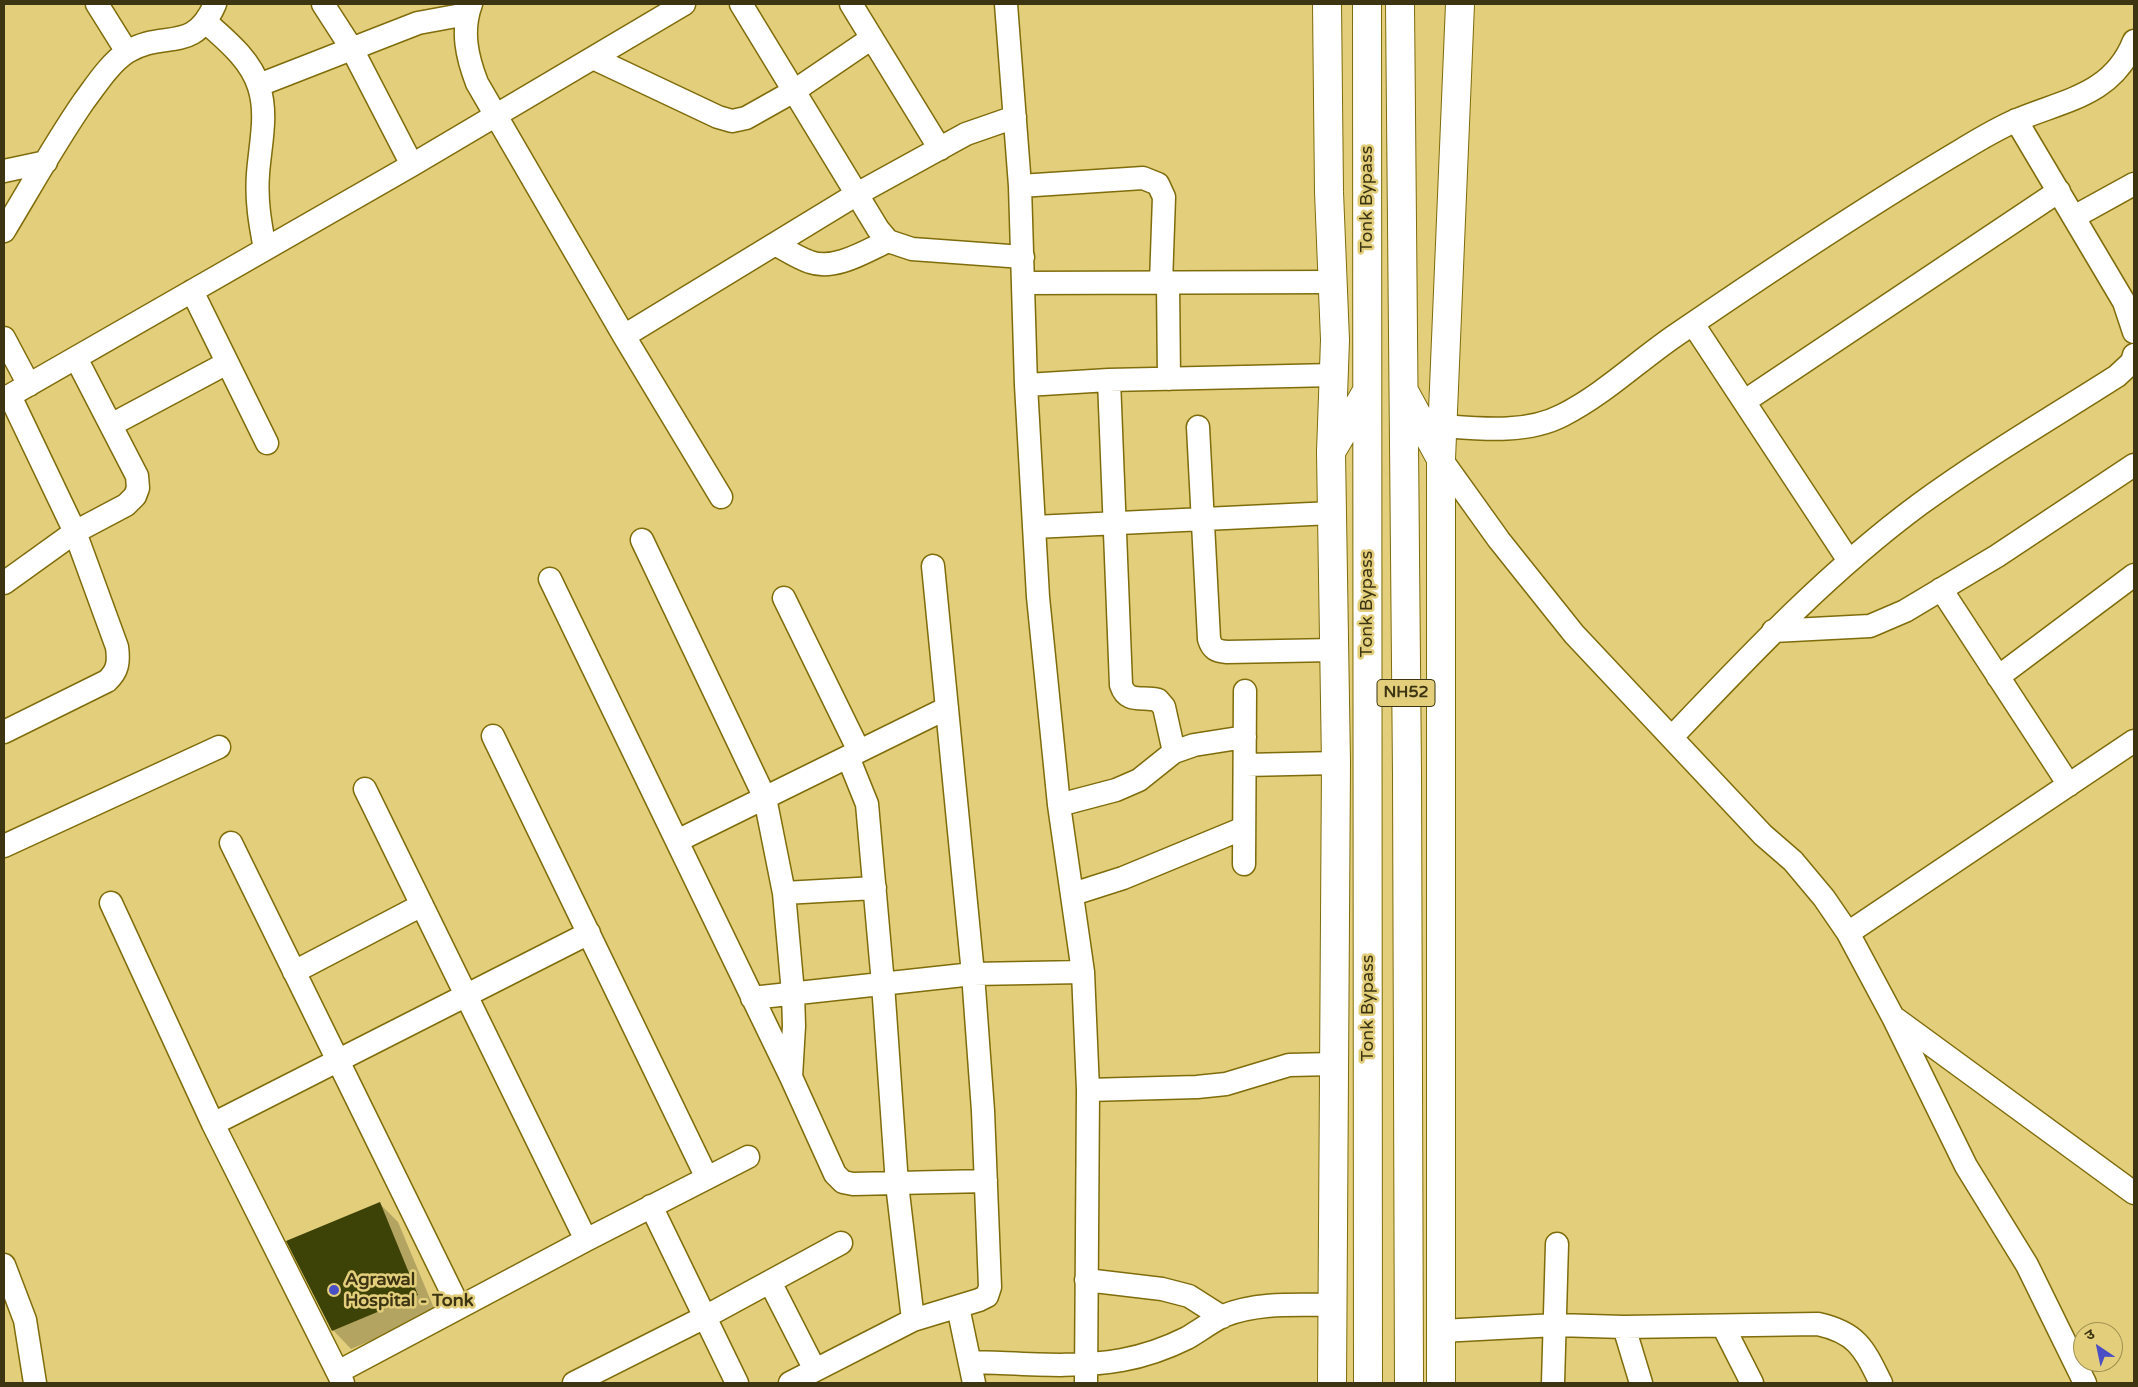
<!DOCTYPE html>
<meta charset="utf-8">
<style>
body{margin:0}
#map{position:relative;width:2138px;height:1387px;overflow:hidden;background:#e2ce7b;font-family:"Varela Round","Noto Sans Devanagari",sans-serif}
canvas{display:block}
.frame{position:absolute;inset:0;border:5px solid #3d3512;pointer-events:none}
.north{position:absolute;left:2073px;top:1322px;width:50px;height:50px;box-sizing:border-box;background:#e2ce7b;border:1px solid #a09151;border-radius:50%;rotate:326deg;font-size:14px;font-weight:700;line-height:20px;text-align:center;color:#3d3512}
.north::after{content:'';display:block;margin:auto;width:18px;height:22px;background:#4b4fc5;clip-path:polygon(50% 0,100% 100%,50% 72%,0 100%)}
</style>
<div id="map">
<canvas width="2138" height="1387"></canvas>
<div class="frame"></div>
<div class="north">उ</div>
</div>
<script>
const ctx = document.querySelector('canvas').getContext('2d');
ctx.lineJoin = 'round';
function fillPath(path, color) {
  ctx.fillStyle = color;
  ctx.fill(path, 'evenodd');
}
function strokePath(path, color, width, dash) {
  ctx.strokeStyle = color;
  ctx.lineWidth = width;
  ctx.lineCap = dash ? 'butt' : 'round';
  ctx.setLineDash(dash || []);
  ctx.stroke(path);
}
function drawText(font, color, halo, rows, align = 'center') {
  ctx.font = font + ' "Varela Round",sans-serif';
  ctx.lineWidth = 5;
  ctx.setLineDash([]);
  ctx.textBaseline = 'middle';
  ctx.strokeStyle = halo;
  ctx.fillStyle = color;
  for (const [text, x, y, turn = 0] of rows) {
    ctx.save();
    ctx.translate(x, y);
    ctx.rotate((+turn || 0) * Math.PI / 180);
    ctx.textAlign = isNaN(turn) ? turn : align;
    if (halo) ctx.strokeText(text, 0, 0);
    ctx.fillText(text, 0, 0);
    ctx.restore();
  }
}
fillPath(new Path2D(`
 M379,1203L398,1222L436,1313L351,1349L333,1330Z`), '#0003');
fillPath(new Path2D(`
 M380,1202L418,1295L332,1331L286,1241Z`), '#3d4306');
const minor = new Path2D(`
 M97,4L127,52
 M323,4L352,49L412,165
 M471,4C461,31 467,57 477,83L624,336L721,497
 M741,4L878,229L888,241L912,249L1023,257
 M851,4L940,149
 M1006,4L1020,186L1026,385L1038,597L1059,805L1083,972L1088,1090L1086,1383
 M207,23C226,40 251,60 259,87C268,115 260,145 258,174C256,200 260,223 265,249
 M593,58L718,117L732,121L746,118L794,91L872,38
 M259,85L418,23L467,14
 M2016,120L2124,302L2134,332
 M4,171L46,162
 M1020,186L1143,178L1158,184L1164,197L1161,283
 M2074,217L2134,184
 M4,231C30,188 55,143 84,101C96,85 110,63 127,52C164,29 193,55 215,4
 M775,244C786,250 798,258 810,262C835,271 866,251 888,241
 M1023,283L1332,282
 M1168,283L1169,379
 M192,291L267,443
 M1693,324L1849,561
 M624,336L857,194L966,134L1015,117
 M4,338L29,385
 M1109,380L1121,685C1127,704 1142,696 1158,700L1164,707L1174,752
 M1026,385L1109,380L1334,375
 M4,399L412,165L684,4
 M1745,401L2059,191
 M111,425L227,363
 M1442,426C1481,429 1527,434 1563,415C1606,393 1640,359 1679,333C1771,270 1864,208 1960,151C1978,140 1998,128 2017,120C2064,100 2113,95 2134,41
 M1198,427L1209,639C1212,649 1216,651 1227,652L1334,650
 M1441,459L1499,540L1574,634L1763,835L1793,861L1824,898L1848,933L1893,1017L1966,1166L2027,1265L2085,1383
 M1034,527L1332,513
 M642,540L765,798L784,893L793,993L794,1026L791,1077
 M550,579L791,1077L835,1174L843,1182L853,1184L986,1181
 M4,583L75,532L126,505L135,496L138,488L137,476L76,358
 M1941,589L2069,785
 M784,598L859,751
 M1773,631L1870,626L1905,611L1997,556L2134,465
 M1998,677L2134,575
 M4,732L107,681C118,671 119,662 117,647L75,532L10,396
 M493,736L707,1178
 M1672,737C1750,655 1828,572 1920,504C1983,458 2051,418 2117,376L2132,362L2134,355
 M848,757L867,804L883,984L897,1184L913,1320
 M1245,765L1336,763
 M365,789L586,1240
 M1059,805L1116,790L1139,780L1174,752L1194,745L1245,737
 M677,841L947,708
 M231,843L459,1307
 M4,846L219,747
 M1244,864L1245,691
 M784,893L875,888
 M1073,894L1123,878L1244,828
 M111,903L213,1124L343,1383
 M1848,933L2134,741
 M294,972L422,905
 M752,998L973,974L1083,972
 M1896,1019L2134,1193
 M1088,1090L1197,1087L1226,1084L1289,1065L1334,1064
 M213,1124L589,933
 M651,1206L737,1383
 M4,1265L25,1320L35,1383
 M1086,1280L1162,1289L1189,1296L1222,1317
 M770,1282L815,1370
 M958,1307L974,1383
 M1723,1326L1752,1383
 M1624,1327L1641,1383
 M1441,1331L1556,1325L1624,1327L1818,1324C1858,1333 1864,1349 1881,1383
 M970,1362C1019,1363 1073,1369 1122,1360C1144,1356 1167,1348 1187,1338C1199,1331 1211,1322 1223,1316C1258,1302 1296,1305 1333,1305
 M338,1372L586,1240L748,1157
 M574,1383L705,1317L841,1243
 M790,1383L913,1320L979,1300L987,1296L990,1287L983,1111L973,974L933,566
 M1553,1383L1557,1244`);
const tertiary = new Path2D(`
 M1327,4L1329,192L1335,340L1331,452L1336,763L1332,1383
 M1441,1383V459L1460,4`);
const trunk = new Path2D(`
 M1367,4L1368,1383
 M1400,4L1407,773L1409,1383
 M1405,393L1441,459
 M1331,452L1367,391`);
strokePath(minor, '#7f6c0b', 25);
strokePath(tertiary, '#7f6c0b', 30);
strokePath(trunk, '#7f6c0b', 30);
strokePath(minor, '#fff', 22);
strokePath(tertiary, '#fff', 28);
strokePath(trunk, '#fff', 28);
for (const [x, y, r, color] of [
 [334,1290,6,"#4b4fc5"]
]) {
  const dot = new Path2D();
  dot.arc(x, y, r, 0, 2 * Math.PI);
  ctx.fillStyle = color;
  ctx.fill(dot);
  strokePath(dot, '#e2ce7b', 2);
}
for (const [x, y, w] of [
 [1406,693,58]
]) {
  const box = new Path2D();
  box.roundRect(x - w / 2, y - 13.5, w, 27, 4);
  ctx.fillStyle = '#e2ce7b';
  ctx.fill(box);
  strokePath(box, '#3d3512', 1);
}
drawText('bold 16px', '#3d3512', null, [
 ["NH52",1406,693]
]);
drawText('18px', '#3d3512', '#e2ce7b', [
 ["Tonk Bypass",1367,199,-90],
 ["Tonk Bypass",1367,604,-90],
 ["Tonk Bypass",1368,1008,-90]
]);
drawText('bold 18px', '#3d3512', '#e2ce7b', [
 ["Agrawal",345,1280],
 ["Hospital - Tonk",345,1301]
], 'left');
</script>
